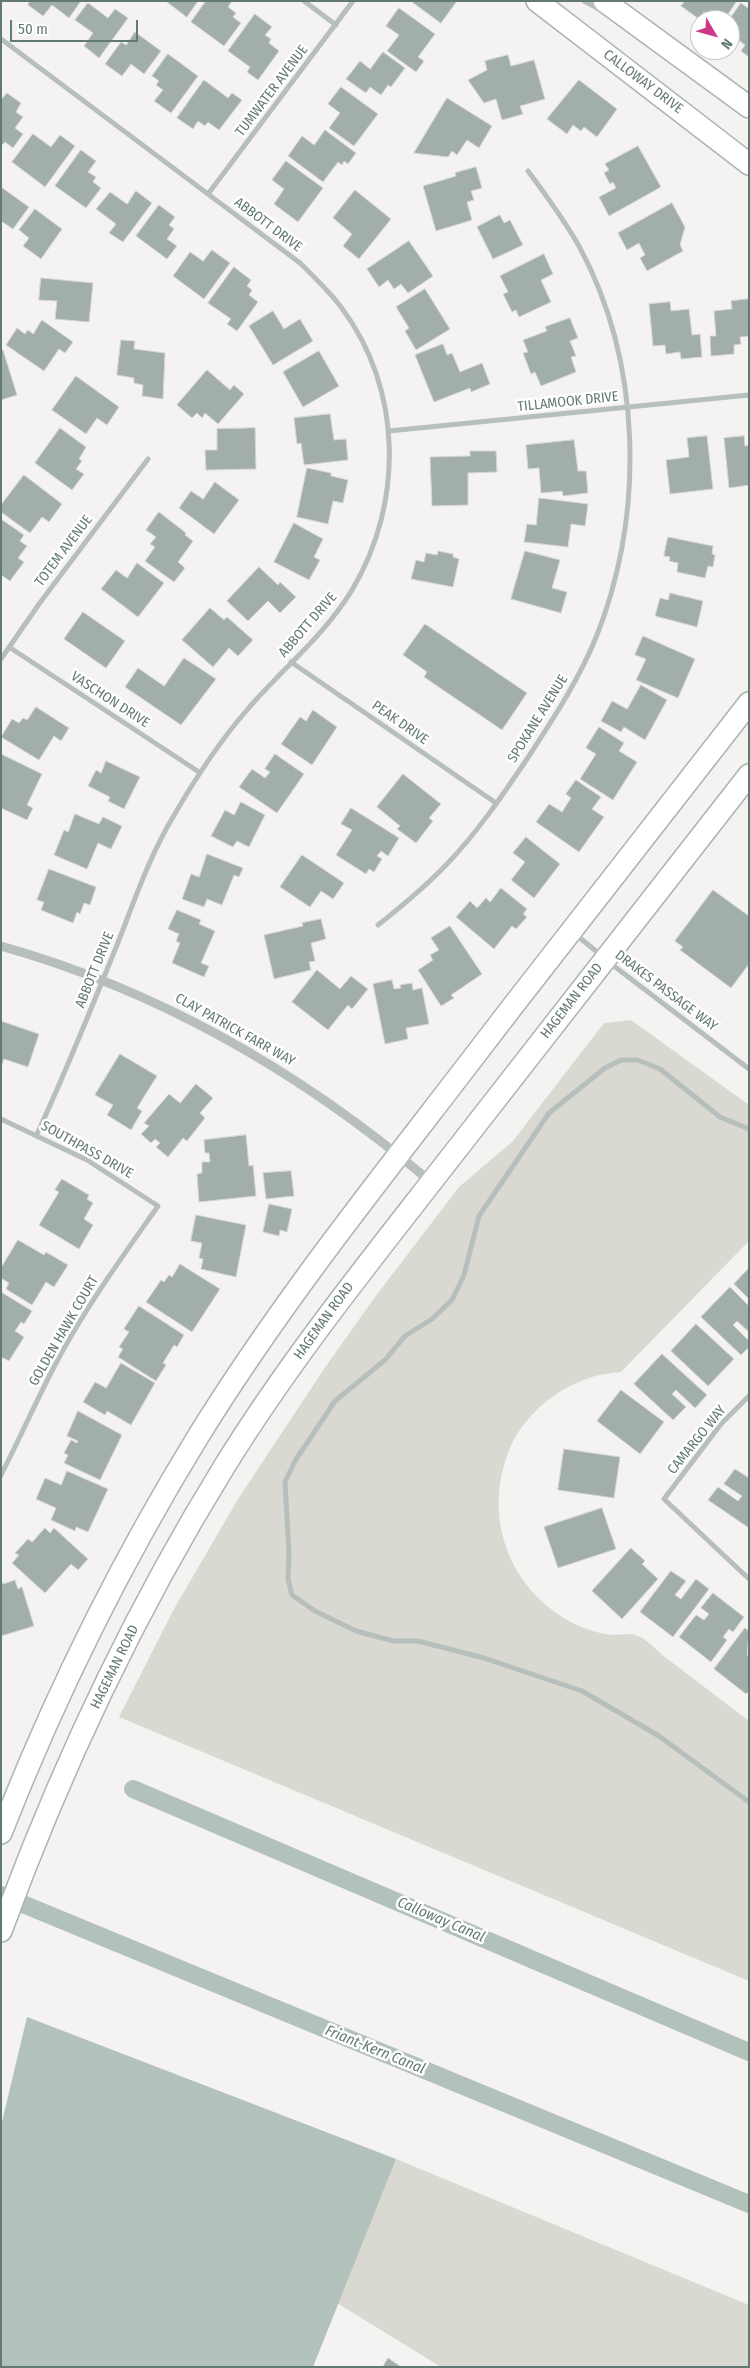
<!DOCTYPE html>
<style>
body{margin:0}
#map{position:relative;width:750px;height:2368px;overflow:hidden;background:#f5f2f2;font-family:"Fira Sans Condensed",sans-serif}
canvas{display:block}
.frame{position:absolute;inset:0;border:2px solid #637a72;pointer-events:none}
.north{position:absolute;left:690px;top:10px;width:50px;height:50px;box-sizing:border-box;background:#fff;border:1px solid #c1cac7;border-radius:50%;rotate:127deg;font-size:14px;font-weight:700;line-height:20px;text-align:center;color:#637a72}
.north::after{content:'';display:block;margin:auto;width:18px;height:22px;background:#ce3889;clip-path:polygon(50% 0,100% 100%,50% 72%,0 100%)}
.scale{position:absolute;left:10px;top:20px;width:128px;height:22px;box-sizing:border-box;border:2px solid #637a72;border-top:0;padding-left:6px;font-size:15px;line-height:18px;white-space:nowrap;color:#637a72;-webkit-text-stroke:4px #fff;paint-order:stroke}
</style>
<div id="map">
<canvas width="750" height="2368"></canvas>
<div class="frame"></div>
<div class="north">N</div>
<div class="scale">50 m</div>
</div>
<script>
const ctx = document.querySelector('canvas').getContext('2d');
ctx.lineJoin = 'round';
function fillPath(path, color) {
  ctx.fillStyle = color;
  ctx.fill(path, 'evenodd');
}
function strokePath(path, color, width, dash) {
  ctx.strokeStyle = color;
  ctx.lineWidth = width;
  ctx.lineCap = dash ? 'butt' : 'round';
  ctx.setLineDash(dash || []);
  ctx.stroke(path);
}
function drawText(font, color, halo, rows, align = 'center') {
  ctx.font = font + ' "Fira Sans Condensed",sans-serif';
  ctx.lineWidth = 5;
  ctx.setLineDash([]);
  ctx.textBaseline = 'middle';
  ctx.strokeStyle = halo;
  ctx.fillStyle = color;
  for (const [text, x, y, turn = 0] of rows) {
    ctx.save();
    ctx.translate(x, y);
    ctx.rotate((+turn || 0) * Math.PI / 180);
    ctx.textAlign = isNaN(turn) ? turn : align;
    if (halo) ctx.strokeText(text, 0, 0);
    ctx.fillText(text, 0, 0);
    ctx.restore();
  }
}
fillPath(new Path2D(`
 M631,1020L749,1105V1241L621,1372C612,1373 601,1374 592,1377C556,1388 521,1417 508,1453C482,1522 512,1595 579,1626C588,1630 602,1634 612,1635C620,1635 631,1633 638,1636C647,1639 657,1651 665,1657C693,1678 721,1700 749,1721V1981L119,1717L174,1609L238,1499L326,1366L375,1297L459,1187L513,1141L604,1023Z
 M396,2159L749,2305V2367H441L337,2303Z`), '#d9d8d1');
fillPath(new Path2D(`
 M27,2017L396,2159L313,2367H1V2126Z`), '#b2c2ba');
strokePath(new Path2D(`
 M133,1789L749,2052
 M1,1895L749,2204`), '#b2c2ba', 18);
const building = new Path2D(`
 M30,1H81L69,18L52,5L43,16L28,5Z
 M166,1H198L187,17Z
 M206,1H232L228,7L236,13L233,17L241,23L224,46L191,22Z
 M411,1H457L441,23Z
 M685,1H737L724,20H707L710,17L704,12L699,19L681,6Z
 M88,3L108,18L115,9L128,18L99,58L84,46L93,33L75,20Z
 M741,3L749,9V57L741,51L745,45L732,35L730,38L729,20Z
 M399,8L435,34L418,57L424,61L416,72L387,51L399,35L386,26Z
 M255,14L272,27L265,35L271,39L269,43L279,51L258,80L247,72L250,67L228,51Z
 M135,32L161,51L144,74L131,64L122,76L105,64L121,42L126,45Z
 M383,52L405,68L391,87L388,85L381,95L370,87L366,93L346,79L360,61L370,69Z
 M168,54L198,76L171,113L154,101L163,90L156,85L159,81L152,76Z
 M508,55L511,66L534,60L545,99L520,106L523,114L502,120L496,99L484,103L468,80L487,70L485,61Z
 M204,80L228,98L232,93L242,100L219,130L208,122L205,126L198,121L193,129L177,118Z
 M579,80L617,109L597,137L584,127L581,131L573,125L567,134L547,119Z
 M341,87L378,114L354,146L329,128L340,113L328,104Z
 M7,93L21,103L16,112L23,117L15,128L23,134L13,148L5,142L1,146V100Z
 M447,98L492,126L479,148L467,140L457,155L452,151L448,157L414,153Z
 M325,130L356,153L348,164L344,161L342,165L338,162L323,182L288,156L302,136L314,145Z
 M33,134L51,147L60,135L75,146L45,187L12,162Z
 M638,146L661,187L609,216L599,197L616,188L613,182L610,184L604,173L609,170L605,164Z
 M81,150L96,161L88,172L96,177L93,182L101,188L86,208L55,186Z
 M286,161L323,188L298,222L274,204L284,189L272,180Z
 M476,167L482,188L471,191L474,200L467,202L472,220L436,231L423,186L456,176L455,173Z
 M1,187L29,207L13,229L1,221Z
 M355,190L391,219L359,259L343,246L352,234L333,218Z
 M136,191L152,203L123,242L109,233L116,224L96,209L110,192L127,204Z
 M672,203L685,227L680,245L683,251L647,271L640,258L645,255L639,243L627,250L618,233Z
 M159,205L175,217L169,225L174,229L167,239L177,246L167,259L136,236Z
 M35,209L62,229L41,259L23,246L29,238L19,230Z
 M500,215L504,223L510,220L523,245L493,259L477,227Z
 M409,241L433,276L408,293L401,284L394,289L388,280L379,287L367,269Z
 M212,250L230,263L204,299L173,276L190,252L203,261Z
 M544,254L553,274L541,280L551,302L519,317L516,310L512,312L503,294L508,292L500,276Z
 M234,267L251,280L247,286L252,290L249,295L258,302L237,331L227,324L231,319L208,303Z
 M41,278L93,283L89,322L55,319L57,301L39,300Z
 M425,289L450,329L416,350L405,331L409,328L396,307Z
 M749,299V336L740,337L741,344L734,345V354L711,356L710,336H716L714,311L732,309L731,301Z
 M670,302L671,311L689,309L692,335L700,334L702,357L681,359L680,352L666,354L665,345L653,346L649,304Z
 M273,311L284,329L300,319L313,341L273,365L249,326Z
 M570,318L578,338L570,341L576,356L571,357L576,372L541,386L535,372L531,374L523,353L528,352L523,340L547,331L545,327Z
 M42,320L73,342L65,353L59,349L44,371L6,345L17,328L25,334L28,330L33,334Z
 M121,340L135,341L134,349L165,353L163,399L142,396L143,385L134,383V378L117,375Z
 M443,344L447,355L452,353L460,372L482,363L490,384L471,392L470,388L434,402L415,355Z
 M3,350L17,395L1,400V351Z
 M319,351L339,386L303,407L283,372Z
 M207,370L230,390L234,385L244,394L218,424L205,413L202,418L197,413L192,418L177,405Z
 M76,376L119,407L107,425L97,418L86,434L52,410Z
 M330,414L334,440L346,439L348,460L304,465L301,443L297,444L294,418Z
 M60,428L86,447L79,459L82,461L76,469L84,474L72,490L35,463Z
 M255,428L256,469L206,470L205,450H217V429Z
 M707,436L713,489L670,494L666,460L689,457L687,438Z
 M744,436L745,446L749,445V485L729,488L724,438Z
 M574,440L578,471H586L588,493L563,496L562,491L541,493L539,468L528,469L526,445Z
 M470,451H496L497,472L468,473V505L432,506L430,457L470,456Z
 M307,468L331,473V476L348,480L343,503L333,501L328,524L297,517Z
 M24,475L62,504L49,522L42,517L30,533L1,512V505Z
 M215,482L239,500L214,534L179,508L191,491L203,499Z
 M539,498L588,504L585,526L571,524L568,547L524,542L527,524L536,525Z
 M159,512L186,533L185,535L193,541L178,562L185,568L174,582L145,561L155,547L150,544L156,537L146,530Z
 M1,519L24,535L20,541L27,546L18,558L24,562L10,581L1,575Z
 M294,523L323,539L314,557L320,560L309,580L274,562Z
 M668,537L713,546L712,554L715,555L713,567L708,566L705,578L677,572L678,563L669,561L670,557L664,556Z
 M438,551L453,554V557L459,559L453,587L411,579L416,560L424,562L426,553L437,555Z
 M525,551L560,560L552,588L567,592L561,613L511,599Z
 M137,563L164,583L138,617L101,589L116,570L127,578Z
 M259,567L278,585L280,582L296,597L280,613L268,601L248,621L227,601Z
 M670,593L703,601L697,627L655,616L660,598L668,600Z
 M210,608L224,620L227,617L253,640L238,656L229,648L213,667L182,640Z
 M83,612L125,641L106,668L64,639Z
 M425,624L527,693L502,730L424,677L427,672L403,655Z
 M643,636L695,659L678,698L636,680L646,659L635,655Z
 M184,658L216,679L181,725L125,687L138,668L164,686Z
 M641,685L667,700L645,740L624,727L621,732L601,721L612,701L627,709Z
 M36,707L69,728L61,741L54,736L39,760L1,737L12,719L19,723L23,718L27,720Z
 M313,710L337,727L312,765L281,744L300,717L306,721Z
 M599,727L624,743L619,751L637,762L613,800L580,779L596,754L586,748Z
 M1,754L42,774L27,805L33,808L27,820L1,808Z
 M275,754L304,774L277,813L239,787L252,769L265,778L270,772L265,769Z
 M106,761L140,777L124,809L108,801L110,797L88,786L96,770L101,773Z
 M403,774L441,804L429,818L433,821L416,843L397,829L400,826L377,807Z
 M576,780L601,797L592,809L604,817L579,852L536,822L549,804L562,812L571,798L566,794Z
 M241,802L265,815L249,847L237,841L233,847L211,836L225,810L234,815Z
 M351,808L399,838L388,856L381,851L377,856L382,859L374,872L369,869L366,874L336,855L352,830L341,824Z
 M75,814L99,824L103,817L122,826L111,849L98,843L87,869L54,855L64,830L68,832Z
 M526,837L560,864L534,898L511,880L525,862L513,853Z
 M207,854L243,868L239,877L234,875L222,905L207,899L204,907L182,899L191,874L199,877Z
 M302,855L344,883L333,899L321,891L310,907L280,887Z
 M49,869L96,887L90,905L84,903L80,914L77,912L73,923L41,910L44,902L37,900Z
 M501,888L527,909L523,914L527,917L516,929L512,926L494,949L456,917L470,901L477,908L486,898L490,902Z
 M713,890L749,916V964L731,988L680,950L683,947L675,941Z
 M177,910L201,920L199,924L215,931L201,963L209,966L204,977L172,963L180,943L176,941L179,934L168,929Z
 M321,919L326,939L311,943L315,961L309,962L311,970L274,979L264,935L303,926L302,923Z
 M450,926L482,974L451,995L454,998L441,1006L418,970L433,960L430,955L439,950L431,938Z
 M317,970L340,989L351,976L368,989L352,1009L348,1005L328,1030L292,1002Z
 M392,980L394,989L401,988L400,985L412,983L413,990L422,988L429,1024L406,1028L408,1039L385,1044L373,984Z
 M1,1021L39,1034L28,1067L4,1059L1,1068Z
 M120,1054L157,1076L137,1108L142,1111L131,1130L107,1115L113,1105L95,1095Z
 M196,1084L213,1098L200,1113L205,1118L187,1141L183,1138L168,1157L156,1147L160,1143L155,1139L151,1143L141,1134L149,1126L144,1123L169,1094L180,1103Z
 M246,1135L249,1166L253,1165L256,1196L199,1202L197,1174L202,1173V1162H210L209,1153H205L204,1140Z
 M291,1171L294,1196L266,1199L263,1173Z
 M62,1179L89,1195L87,1199L93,1203L84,1219L93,1225L79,1249L39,1225L59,1192L55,1190Z
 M269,1204L292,1209L287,1232L280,1230L279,1236L263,1232Z
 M196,1215L246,1225L236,1277L201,1269L203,1259L199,1258L202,1243L191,1241Z
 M18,1240L44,1255L46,1252L68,1265L54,1287L46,1282L32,1305L6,1289L9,1283L1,1278V1268Z
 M180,1264L220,1289L192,1332L146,1302L161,1280L164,1282L169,1275L172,1277Z
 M749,1268V1299L734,1284Z
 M730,1287L749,1306V1332L737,1321L733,1325L749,1341V1347L741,1355L701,1317Z
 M1,1292L32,1311L24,1324L21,1322L15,1331L24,1337L9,1361L1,1357Z
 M139,1306L184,1335L177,1347L174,1345L163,1363L166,1365L156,1381L118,1357L123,1349L119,1347L129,1332L124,1329Z
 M696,1324L734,1359L708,1386L671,1351Z
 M662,1354L707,1395L695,1408L676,1390L672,1394L686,1407L673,1420L634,1384Z
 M121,1363L155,1383L131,1425L107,1411L105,1415L83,1402L95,1382L106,1388Z
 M621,1390L664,1422L640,1454L597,1421Z
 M78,1411L122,1435L100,1480L64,1463L68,1455L64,1453L71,1440L77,1443L78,1441L67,1436Z
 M564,1449L620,1457L614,1498L558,1490Z
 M735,1469L749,1478V1528L708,1500L718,1487L738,1501L742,1496L724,1484Z
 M67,1471L108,1489L88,1532L76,1527L75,1531L51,1520L56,1508L36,1499L45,1478L61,1485Z
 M602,1508L616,1549L558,1568L544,1527Z
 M45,1528L50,1533L54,1528L88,1559L78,1570L71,1564L45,1593L12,1563L19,1555L15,1553L28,1539L32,1542Z
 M631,1548L645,1561L642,1564L658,1579L622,1619L592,1591Z
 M671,1571L686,1581L675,1595L681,1599L696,1579L709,1589L673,1637L640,1612Z
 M1,1580L3,1584L15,1580L18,1589L22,1587L34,1626L1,1636Z
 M713,1593L744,1617L733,1632L729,1629L723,1637L727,1640L711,1662L679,1637L696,1615L704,1620L709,1614L701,1608Z
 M745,1628L749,1631L747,1655L749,1656V1691L746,1694L714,1669Z
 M388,2358L400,2366V2367H383Z`);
fillPath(building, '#a2aea9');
strokePath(building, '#d6d5d4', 1);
const secondary = new Path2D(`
 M537,1L749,164
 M604,1L749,107
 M1,1833C55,1695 121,1562 199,1435C272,1317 358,1207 443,1097C544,965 646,834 749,703
 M1,1931C60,1770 134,1613 224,1467C292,1357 374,1256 454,1153C552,1027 651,901 749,775`);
strokePath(secondary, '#aab4b1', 24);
strokePath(new Path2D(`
 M304,1L336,25
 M584,1L601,10
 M1,39L300,263C314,277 329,291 341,307C403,389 404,503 352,590C325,635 281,670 247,710C218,743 195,779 173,817C149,857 134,902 117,945C91,1009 66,1072 37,1134
 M208,194L353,1
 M389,431L749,395
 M9,647L199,772
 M1,659L39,604L148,459
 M291,662L496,803
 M378,925C402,906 425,887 446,865C477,833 502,796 527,759C553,719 579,680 597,635C645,512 642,363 579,246C564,220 546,195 528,171
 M575,934L602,956
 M610,963L749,1069
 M1,1119L87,1160L158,1206C125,1253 90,1301 62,1352C40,1392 22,1434 1,1475
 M749,1129L720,1117L660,1069L638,1060H621L605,1068L549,1113L479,1216L464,1275L452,1300L432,1319L405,1336L385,1360L335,1401L295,1461L285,1482L289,1552L288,1579L292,1595L315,1611L356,1631L393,1641H418L484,1658L582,1691L659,1736L749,1802
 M749,1396L721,1424L664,1499L749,1579`), '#b7bfbc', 5);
strokePath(new Path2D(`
 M1,946C161,991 305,1075 431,1182`), '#b7bfbc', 9);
strokePath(secondary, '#fff', 21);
drawText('14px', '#637a72', '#fff', [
 ["CALLOWAY DRIVE",643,82,37],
 ["TUMWATER AVENUE",272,91,-53],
 ["ABBOTT DRIVE",268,225,37],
 ["TILLAMOOK DRIVE",568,402,-6],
 ["TOTEM AVENUE",64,551,-53],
 ["ABBOTT DRIVE",308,625,-49],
 ["VASCHON DRIVE",110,700,33],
 ["SPOKANE AVENUE",538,719,-58],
 ["PEAK DRIVE",400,723,35],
 ["ABBOTT DRIVE",95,970,-68],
 ["DRAKES PASSAGE WAY",666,991,37],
 ["HAGEMAN ROAD",572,1001,-52],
 ["CLAY PATRICK FARR WAY",235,1030,29],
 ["SOUTHPASS DRIVE",87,1150,29],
 ["HAGEMAN ROAD",324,1321,-54],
 ["GOLDEN HAWK COURT",64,1331,-60],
 ["CAMARGO WAY",697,1440,-51],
 ["HAGEMAN ROAD",115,1667,-64]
]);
drawText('italic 15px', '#637c6f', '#fff', [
 ["Calloway Canal",441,1920,23],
 ["Friant-Kern Canal",375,2050,22]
]);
</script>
